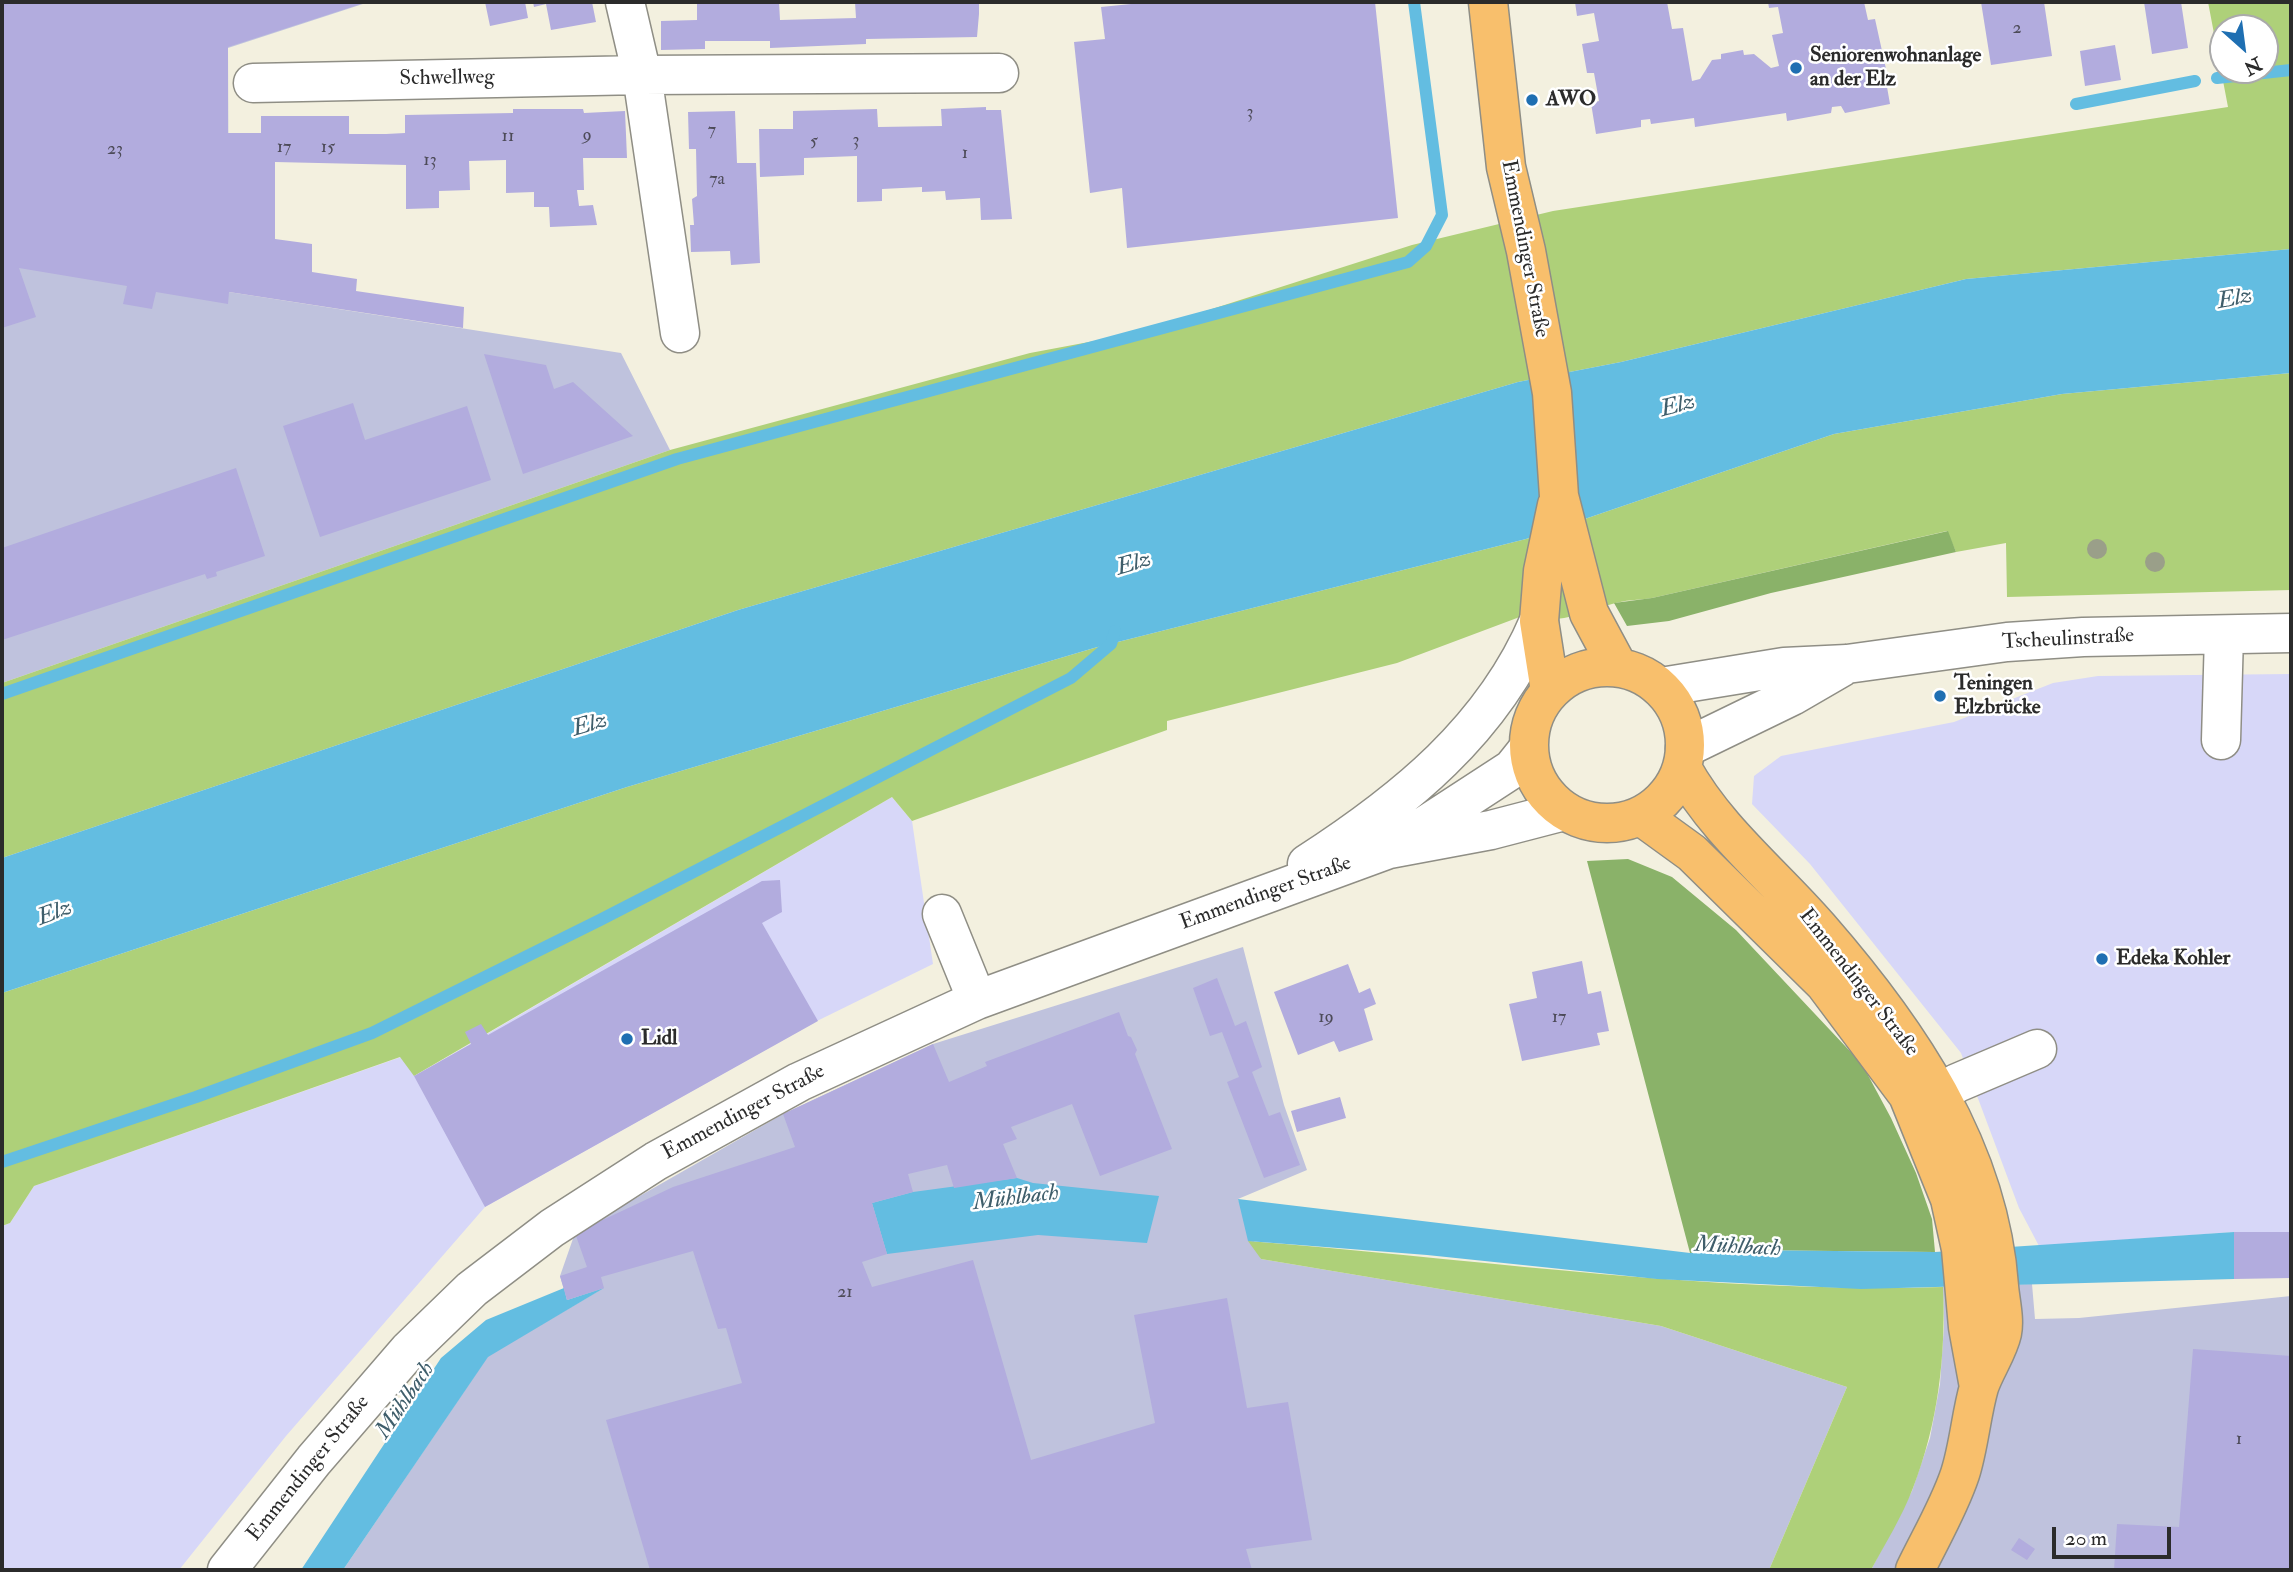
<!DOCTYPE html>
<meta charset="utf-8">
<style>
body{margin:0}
#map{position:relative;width:2293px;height:1572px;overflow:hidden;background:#f3f0df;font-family:"IM FELL Double Pica",serif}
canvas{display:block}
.frame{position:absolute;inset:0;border:4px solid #2b2b2b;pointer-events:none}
.north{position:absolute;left:2209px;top:14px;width:70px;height:70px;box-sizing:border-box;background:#fff;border:2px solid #aaa;border-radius:50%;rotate:152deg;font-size:19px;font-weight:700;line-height:28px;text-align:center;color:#2b2b2b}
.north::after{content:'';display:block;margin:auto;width:24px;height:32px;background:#1f6fb2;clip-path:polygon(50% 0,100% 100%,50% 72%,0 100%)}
.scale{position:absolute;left:2052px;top:1527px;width:119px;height:32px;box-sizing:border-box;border:4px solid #2b2b2b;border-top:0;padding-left:9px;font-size:21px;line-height:24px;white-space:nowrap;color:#2b2b2b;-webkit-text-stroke:5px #fff;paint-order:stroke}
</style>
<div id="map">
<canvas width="2293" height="1572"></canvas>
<div class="frame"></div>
<div class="north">N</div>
<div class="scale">20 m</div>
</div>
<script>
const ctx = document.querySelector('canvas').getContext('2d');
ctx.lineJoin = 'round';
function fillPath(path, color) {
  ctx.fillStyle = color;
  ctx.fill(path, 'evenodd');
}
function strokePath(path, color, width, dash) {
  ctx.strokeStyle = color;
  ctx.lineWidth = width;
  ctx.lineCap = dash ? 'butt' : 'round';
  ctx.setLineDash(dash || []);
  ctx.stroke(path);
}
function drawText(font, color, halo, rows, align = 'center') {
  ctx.font = font + ' "IM FELL Double Pica",serif';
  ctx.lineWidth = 5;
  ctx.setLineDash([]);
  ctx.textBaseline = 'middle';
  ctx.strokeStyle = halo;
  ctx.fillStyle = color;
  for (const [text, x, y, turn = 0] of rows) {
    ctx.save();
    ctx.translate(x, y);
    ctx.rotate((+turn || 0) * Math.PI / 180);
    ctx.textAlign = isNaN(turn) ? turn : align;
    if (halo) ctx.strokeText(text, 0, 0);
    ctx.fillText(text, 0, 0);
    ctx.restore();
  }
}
fillPath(new Path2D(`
 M2291,674V1232H2234L2039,1246L2019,1208L1961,1053L1810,864L1752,804L1754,776L1781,756L1954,722L2053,683L2098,676Z
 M892,797L912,821L933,964L817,1021L485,1207L286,1436L179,1570H2V1226L10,1223L34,1186L401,1057L415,1076Z`), '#d7d7f8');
fillPath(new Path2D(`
 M2,2H369L228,48L229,292L621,353L670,450L2,683Z
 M1243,947L1284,1105L1307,1170L1238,1199L1261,1259L1661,1326L1847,1387L1769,1570H343L488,1356L600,1290L567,1300L560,1276L575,1233L783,1114L933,1044Z
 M2032,1284L2035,1319L2079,1318L2291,1296V1570H1871L1912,1491L1930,1438L1940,1384L1944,1326L1943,1287Z`), '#bfc2dd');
fillPath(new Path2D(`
 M2208,2H2291V249L1966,279L1621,362L1518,382L738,610L2,858V683L670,450L1030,353L1137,333L1412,245L1553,211L2228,107ZM2223,28H2265V70H2223Z
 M2291,373V590L2007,597L2006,543L1956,552L1947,531L1652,598C1639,600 1624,600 1612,604C1584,612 1553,627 1525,615L1397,663L1167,721V730L912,821L892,797L414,1076L400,1057L34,1186L10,1223L2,1226V993L627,787L1094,648L1526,539L1834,434L2062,394Z
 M1248,1241C1479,1259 1711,1294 1943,1287C1946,1356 1938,1424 1913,1488C1902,1517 1885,1544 1871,1570H1769L1847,1387L1661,1326L1261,1259Z`), '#aed079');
fillPath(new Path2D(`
 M1948,531L1956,552L1771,593L1669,621L1627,626L1614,603L1652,598Z
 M1628,859L1672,877L1736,930L1862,1064L1891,1118L1916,1173L1932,1219L1935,1252L1734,1250L1690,1253L1587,861Z`), '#8ab269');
fillPath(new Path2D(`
 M2291,249V373L2062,394L1834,434L1526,539L1094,648L627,787L2,993V858L738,610L1518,382L1621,362L1966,279Z
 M1017,1178L1033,1183L1159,1196L1147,1243L1038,1235L887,1254L872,1203L913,1192Z
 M1238,1199L1690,1253L1734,1250L1935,1252L2234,1232V1279L1861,1289L1657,1279L1427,1255L1248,1241Z
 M564,1288L567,1300L604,1288L488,1357L343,1570H301L441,1358L486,1320Z`), '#63bde1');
strokePath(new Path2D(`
 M2217,78L2291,70
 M2076,104L2195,81
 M2,694L677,459L1408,262L1426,246L1442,215L1414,2
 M2,1162L196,1097L372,1033L600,920L1071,678L1111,644L1115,631`), '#63bde1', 12);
fillPath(new Path2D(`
 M2,2H367L228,47V133H261V116H349V134H386L405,133V115L513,113V109H583L584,113L625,111L627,158H583L584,190H577L579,206L593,205L597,225L550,227L549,207H534V192L506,193V160L469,161L470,190L439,191V208L406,209V165L275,162V239L312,244V272L357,279L356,291L464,307L463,328L229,292L228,304L156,292L152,309L123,304L127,286L19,268L36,317L2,328Z
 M485,2H525L528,18L490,26Z
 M533,2H592L596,22L551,30L546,4L534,7Z
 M697,2H779L780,20L856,18L855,2H979V14L977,37L866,39V44L770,48V41H705V49L661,50V21L697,20Z
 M1151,2H1375L1398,218L1127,248L1122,188L1090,193L1074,42L1105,39L1101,7Z
 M1575,2H1667L1672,29L1683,28L1692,81L1700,79L1712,60L1721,59V54L1743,50L1744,55L1754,54L1771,68L1779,66L1772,35L1783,33L1778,7L1769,8L1768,2H1864L1868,20L1875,19L1886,69L1874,71L1878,88L1887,87L1890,104L1845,113L1841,106L1832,107L1831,113L1787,121L1786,113L1695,127L1694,118L1651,124L1650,119L1641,120V127L1596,134L1591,103L1599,101L1594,73H1587L1582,44L1599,41L1594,13L1577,16Z
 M1981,2H2044L2052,56L1991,65Z
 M2144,2H2181L2188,48L2152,54Z
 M2115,45L2121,80L2085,86L2080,51Z
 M986,107V110H1001L1012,219L981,220L980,198L946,200L945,191L922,192V187L882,189V201L857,202V156L804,158V175L760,177L759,129H793V111L877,109L878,127L942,126L941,109Z
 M735,111L737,163H756L760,263L731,265L730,251L691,252L690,225H694L692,199L697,196L696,149H689L688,112Z
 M484,354L546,365L554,389L573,382L633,436L523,474Z
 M353,403L365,440L467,406L491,480L320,537L283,426Z
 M236,468L265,556L216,572L217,576L207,579L205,574L2,640V548Z
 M780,880L782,912L762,923L818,1021L485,1207L414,1076L471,1044L465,1032L481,1024L488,1035L762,881Z
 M1582,961L1588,994L1601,991L1609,1031L1597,1033L1600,1045L1522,1061L1509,1004L1537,998L1532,972Z
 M1348,964L1359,993L1370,988L1376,1004L1364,1009L1373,1040L1339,1052L1334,1041L1298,1055L1274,992Z
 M1217,978L1235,1026L1246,1021L1262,1067L1252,1072L1269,1116L1280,1112L1300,1165L1264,1178L1227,1082L1239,1077L1222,1032L1210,1036L1193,988Z
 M1119,1012L1128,1036L1131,1037L1137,1050L1135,1054L1172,1149L1100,1176L1072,1104L1011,1127L1017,1139L1003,1144L1017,1178L954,1188L947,1165L908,1174L913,1192L872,1203L887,1254L862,1262L872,1287L973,1260L1031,1460L1155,1423L1134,1315L1227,1298L1247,1408L1288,1402L1312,1540L1246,1549L1252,1570H650L606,1420L742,1383L726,1328L718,1329L693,1251L601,1277L604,1288L567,1300L560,1276L587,1267L575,1233L673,1187L795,1147L783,1114L933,1044L949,1082L987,1066L985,1062Z
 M1340,1097L1346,1118L1297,1132L1291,1111Z
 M2234,1232H2291V1278L2234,1279Z
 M2193,1349L2291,1356V1570H2114L2117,1524L2179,1527Z
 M2019,1538L2035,1549L2027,1560L2011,1550Z`), '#b2acde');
const minor = new Path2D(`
 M625,2L642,75L680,333
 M253,83L642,75L999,73
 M1661,687L1784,667L1847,664L2007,642L2083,637L2291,633
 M2221,740L2224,635
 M1685,748L1792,696L1842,667
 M1406,838L1512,769L1528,749
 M1307,864C1403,802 1493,730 1539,621
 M942,914L977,1000
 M1939,1094L1957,1083L2037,1049
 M227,1570L314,1460L409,1350L472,1289L552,1228L656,1161L799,1082L977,1000L1389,849L1491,830L1564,811`);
const major = new Path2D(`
 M1488,2L1506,167L1526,251L1552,393L1559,496L1589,613L1618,667
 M1529 745a78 78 0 1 1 156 0a78 78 0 1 1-156 0Z
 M1550,691L1539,621L1543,571L1557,505
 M1682,768C1716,830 1774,876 1819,928C1908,1030 1989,1148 1999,1286C2000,1300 2005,1319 2002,1333C1998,1351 1985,1369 1979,1387C1971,1415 1969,1446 1960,1474C1949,1507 1930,1539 1915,1570
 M1641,816L1692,853L1825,984L1908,1095L1950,1199L1961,1249L1968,1327L1979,1387`);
strokePath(minor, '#8f8e85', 41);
strokePath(major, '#8f8e85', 41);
strokePath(minor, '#fff', 38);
strokePath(major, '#f8bf6c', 38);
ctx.fillStyle = '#9a9f89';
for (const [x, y] of [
 [2097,549],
 [2155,562]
]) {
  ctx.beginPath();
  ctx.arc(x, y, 10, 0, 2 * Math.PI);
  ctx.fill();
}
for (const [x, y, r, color] of [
 [1796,68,7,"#1f6fb2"],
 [1532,100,7,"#1f6fb2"],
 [1940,696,7,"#1f6fb2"],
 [2102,959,7,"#1f6fb2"],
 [627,1039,7,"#1f6fb2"]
]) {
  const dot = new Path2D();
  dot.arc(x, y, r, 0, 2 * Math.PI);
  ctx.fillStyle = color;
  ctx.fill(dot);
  strokePath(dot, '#fff', 2.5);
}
drawText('18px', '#4d4b58', null, [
 ["2",2017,29],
 ["3",1250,113],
 ["7",712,131],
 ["9",587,136],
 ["11",508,137],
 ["3",856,141],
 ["5",814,142],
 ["17",284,148],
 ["15",328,148],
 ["23",115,150],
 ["1",965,154],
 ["13",430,161],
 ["7a",717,180],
 ["19",1326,1018],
 ["17",1559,1018],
 ["21",845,1293],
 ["1",2239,1440]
]);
drawText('bold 21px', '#2b2b2b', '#fff', [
 ["Seniorenwohnanlage",1810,56],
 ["an der Elz",1810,80],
 ["AWO",1546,100],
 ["Teningen",1954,684],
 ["Elzbrücke",1954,708],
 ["Edeka Kohler",2116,959],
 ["Lidl",641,1039]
], 'left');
drawText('21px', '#2b2b2b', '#fff', [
 ["Schwellweg",447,79,-1],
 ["Emmendinger Straße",1524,249,79],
 ["Tscheulinstraße",2068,640,-3],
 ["Emmendinger Straße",1266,894,-20],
 ["Emmendinger Straße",1858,983,52],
 ["Emmendinger Straße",744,1113,-28],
 ["Emmendinger Straße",309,1469,-51]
]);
drawText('italic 23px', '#3f5e6b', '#fff', [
 ["Elz",2235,300,-11],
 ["Elz",1678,407,-15],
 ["Elz",1134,565,-17],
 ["Elz",590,726,-17],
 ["Elz",55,914,-21],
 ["Mühlbach",1016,1199,-7],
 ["Mühlbach",1738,1248,3],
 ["Mühlbach",406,1401,-56]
]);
</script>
